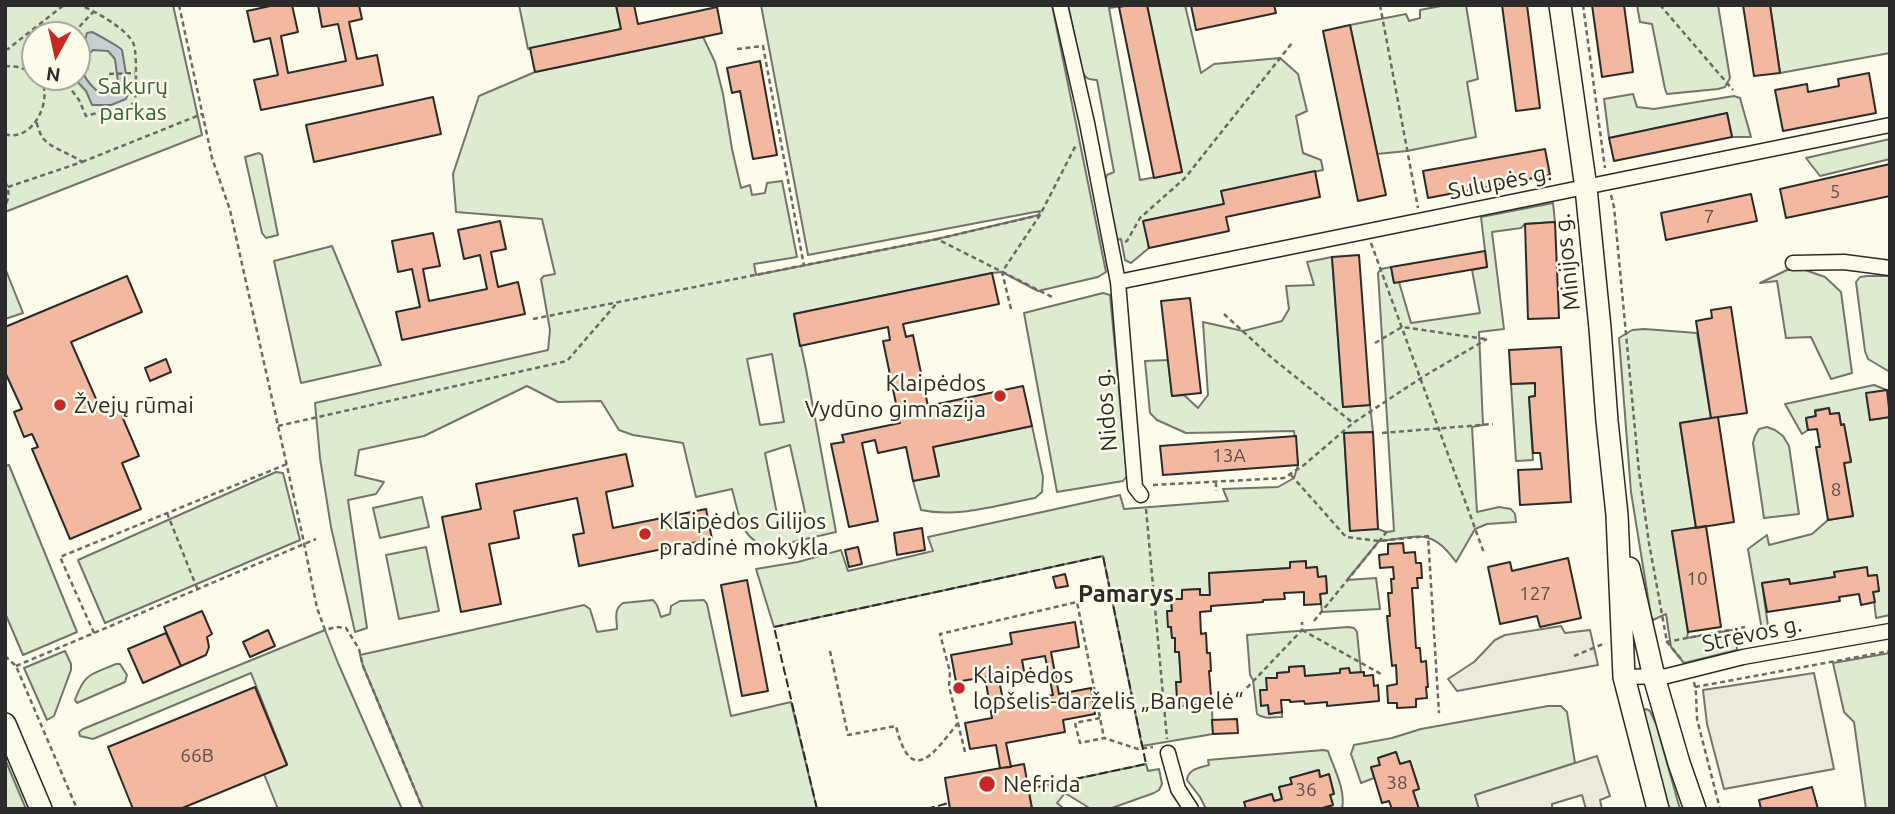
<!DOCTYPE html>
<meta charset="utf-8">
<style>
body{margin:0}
#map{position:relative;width:1895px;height:814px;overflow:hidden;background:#fdfbea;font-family:Ubuntu,sans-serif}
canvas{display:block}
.frame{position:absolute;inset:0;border:7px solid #2b2b2b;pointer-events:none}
.north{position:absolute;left:21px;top:21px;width:70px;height:70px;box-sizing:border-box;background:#fdfbea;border:2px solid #a9a89e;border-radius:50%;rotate:188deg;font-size:19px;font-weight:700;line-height:28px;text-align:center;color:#2b2b2b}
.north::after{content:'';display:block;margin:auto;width:24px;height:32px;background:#c62828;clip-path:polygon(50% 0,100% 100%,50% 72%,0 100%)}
</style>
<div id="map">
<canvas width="1895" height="814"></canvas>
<div class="frame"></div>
<div class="north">N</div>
</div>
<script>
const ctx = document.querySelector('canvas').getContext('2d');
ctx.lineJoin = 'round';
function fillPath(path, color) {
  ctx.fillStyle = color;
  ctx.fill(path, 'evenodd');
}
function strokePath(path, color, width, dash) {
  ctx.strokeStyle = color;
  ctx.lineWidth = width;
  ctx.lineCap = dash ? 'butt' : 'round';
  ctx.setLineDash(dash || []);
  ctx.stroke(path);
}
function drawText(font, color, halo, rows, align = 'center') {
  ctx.font = font + ' Ubuntu,sans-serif';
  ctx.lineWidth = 5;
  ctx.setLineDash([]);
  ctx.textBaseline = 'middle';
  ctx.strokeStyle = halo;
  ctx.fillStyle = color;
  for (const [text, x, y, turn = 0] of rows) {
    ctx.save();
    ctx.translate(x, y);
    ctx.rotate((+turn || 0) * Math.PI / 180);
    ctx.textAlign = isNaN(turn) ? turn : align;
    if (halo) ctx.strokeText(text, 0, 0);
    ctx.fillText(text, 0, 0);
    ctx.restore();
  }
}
const green = new Path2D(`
 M5,5H173L202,135L5,212ZM35,35H77V77H35Z
 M519,5H616L621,29L528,49Z
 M761,5H1052L1106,272L1098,277L1038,291L1002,272L992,273L794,314L806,369L836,532L771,547C740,542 739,514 732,489L696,497L683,443L633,435L619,430L601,401L558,402L527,386L424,436L359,450L355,475L384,482L376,494L348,500L367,628L355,632L331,527L320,458L315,403L548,350L550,330L541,279L544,276L555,274L542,219L456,212L453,174L479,96L535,72L703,37L715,62L723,94L732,149L741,188L750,185L752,195L765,193L767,183L782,181L797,257L754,264L756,275L937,239L1039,215L1040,211L808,255ZM772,354L784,422L760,425L747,359ZM790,445L805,512L777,514L765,453Z
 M1068,5H1129L1109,8L1140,180L1182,172L1147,5H1185L1201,73L1214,64L1280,58L1298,74L1307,111L1296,116L1303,153L1321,160L1323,170L1222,191L1224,204L1144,221L1149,248L1131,263L1125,260L1121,239L1116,240L1104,184L1107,175L1114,172L1097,80C1089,79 1086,80 1082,71Z
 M1446,5H1466L1478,79L1467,82L1476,137L1407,151L1377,154L1350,25L1406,14L1409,21L1420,18V10Z
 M1637,5H1718L1730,78L1725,87L1718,89L1667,94L1665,89L1652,24L1640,22Z
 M1770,5H1890V53L1780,73Z
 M1633,94L1637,107L1654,109L1734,96L1740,98L1751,137H1732L1727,113L1609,138L1604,99Z
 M1890,139V159L1820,176L1806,158Z
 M259,153L262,155L278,235L266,238L262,233L245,157Z
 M1553,203L1555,222L1525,224L1521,228L1492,232L1504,329L1479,332L1483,425L1472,427L1477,512L1499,507L1511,509L1515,514L1516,522L1487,524L1475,529L1456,562C1431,527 1418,537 1379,541L1347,580L1376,578L1380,609L1322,612L1320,594L1327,593L1326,577H1318L1317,567L1306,568V562L1290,568L1209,573L1210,595H1200V589L1182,590V599H1171L1172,611H1168V627H1171L1172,638H1175V652H1179L1181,682H1176L1177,697H1181L1182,706L1196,705V708H1212L1213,734L1142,746L1103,556L774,627L756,569L798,562L841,550L848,571L933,551L928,537L1120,495L1124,509L1228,501L1223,489L1278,487L1294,478L1298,465L1294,431L1186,433L1157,420L1150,413L1145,361L1168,360L1172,396L1184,395L1198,408L1208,395L1203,322L1243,331L1282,321L1289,309L1286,286L1314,285L1307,262L1332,257L1343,407L1370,405L1373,432L1344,433L1350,530L1378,529L1386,532L1394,531L1378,273L1381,269L1391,267L1394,282H1399L1411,323L1480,313L1472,270L1487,267L1481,217Z
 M332,246L381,365L301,383L274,261Z
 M5,268L23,313L5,319Z
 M1787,270H1805L1825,277L1841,292L1852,373L1831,379L1811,337L1786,338L1777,281L1760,283Z
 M1867,276H1890V372L1868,359L1865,351L1856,282L1860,277Z
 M1103,293L1110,295L1127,476L1123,481L1057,492L1024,313Z
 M1644,329L1697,333L1711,418L1680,423L1696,528L1672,532L1688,632L1687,638L1737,629V650L1684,663L1671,647L1666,614L1653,620L1651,616L1631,492L1619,338L1632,330Z
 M1535,383V396L1529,397L1533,460L1516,461L1511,384Z
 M1874,385L1887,390L1870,420L1890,417V615L1876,618L1873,592L1879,591L1876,575L1868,576L1834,572L1835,577L1790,584L1789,579L1762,583L1769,633L1762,630L1748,549L1767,535L1769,545L1812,534L1828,520L1853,516L1844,463L1851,461L1844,425H1841L1839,413L1830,414L1829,408L1815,410L1816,416L1806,418L1808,430L1802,434L1785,404Z
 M1032,426L1043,477L1042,492L1035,498C999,505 958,518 921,510L913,481L939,476L933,447Z
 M1767,427L1775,430L1783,436L1789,446L1799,514L1764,518L1753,443L1755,436L1759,429Z
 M9,465L77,632L23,655L5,613V466Z
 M276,472L283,473L300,540L105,623L78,560Z
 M422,497L429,527L380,538L373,508Z
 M426,547L439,611L399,619L386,555Z
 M653,600L657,605L661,617L670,614L671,606L680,601L704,600L707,604L731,716L791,702L817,809H423L363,666L360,655L584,605L590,609L597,632L617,629C617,619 613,610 623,603Z
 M1348,627L1354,628L1357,632L1361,672L1350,673L1349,669L1340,673L1305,676L1304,666L1289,667V672L1277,673V678H1267V690H1261L1262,705H1268L1269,714L1282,712V717C1274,717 1264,720 1257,714L1253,680L1250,675L1247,635Z
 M325,630L338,663L402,809H278L264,774L287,764L251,673L93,739L80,736L79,732L83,729Z
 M65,651L71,664V670L54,716L47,720L24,668Z
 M1890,653V809H1866L1854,722L1844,712L1833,663Z
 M116,664H120L127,675L125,682L77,703L75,700C85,672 91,675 116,664Z
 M1548,706H1561L1567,712L1575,763L1475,795L1479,809H1419L1413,791L1419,788L1410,761L1400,764L1396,752L1378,758L1380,765L1371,768L1374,778L1361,783L1351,754L1354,745L1392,738L1421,729Z
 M1646,709L1650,711L1656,724L1680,809H1669L1643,711Z
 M1323,750L1328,751C1334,769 1346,790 1342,809H1319L1333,805L1330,795L1334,793L1329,775L1320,777L1318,770L1291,778L1292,784L1279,787L1282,799L1274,801L1271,794L1245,802L1246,809H1206L1200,797L1187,780C1188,769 1199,768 1209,765L1208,760Z
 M5,759L26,809H6L5,806Z
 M1146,764L1148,771L1159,769L1162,784L1159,790L1154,793L1109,809H1091L1065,793L1057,803L1062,807V809H1032L1028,789Z`);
fillPath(green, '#deebd1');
strokePath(green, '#74746e', 2);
const parking = new Path2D(`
 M1561,626L1565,633L1590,630L1598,665L1457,691L1448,679L1474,662L1495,640L1505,635Z
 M1814,673L1834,769L1724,789L1707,724L1703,690Z
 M1597,756L1610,796L1600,800L1602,809H1586L1582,795L1552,804V809H1479L1475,795Z`);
fillPath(parking, '#eceadb');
strokePath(parking, '#74746e', 2);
const water = new Path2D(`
 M92,32C96,34 120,47 122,50L127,80L130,89L126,99L111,105H92L86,91L73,77H77V58L83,47L87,33ZM93,50L108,51L115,59L118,82L110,92L96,90C82,77 76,65 93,50Z`);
fillPath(water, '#c7d0d0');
strokePath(water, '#74746e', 2);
const building = new Path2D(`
 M275,5H292L298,32L281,36L288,73L346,61L338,24L322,27L318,5H359L362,19L349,22L357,59L377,55L383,85L261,110L254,80L278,75L270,38L254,42L247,11Z
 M616,5H634L638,24L717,7L722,33L535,72L530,48L621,29Z
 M1129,5H1147L1182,172L1154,178L1119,7Z
 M1191,5H1274L1276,13L1196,30Z
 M1502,5H1527L1540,108L1516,111Z
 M1592,5H1624L1633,72L1602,77Z
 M1743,5H1770L1780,73L1754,76Z
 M1350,25L1386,195L1358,201L1323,31Z
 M760,61L777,155L753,159L740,91L732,93L727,68Z
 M1869,73L1876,113L1783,131L1775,90L1807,84L1808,92L1839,86L1838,79Z
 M433,97L441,134L314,162L306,125Z
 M1727,113L1732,137L1614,161L1609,138Z
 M1545,149L1550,175L1428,198L1423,171Z
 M1890,164V196L1786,218L1780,189Z
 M1315,171L1320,197L1226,217L1229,231L1149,248L1143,221L1224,204L1221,191Z
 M1751,194L1757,221L1666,240L1661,213Z
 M500,221L506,249L491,252L498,287L518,282L525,314L402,340L396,312L420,307L412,269L398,272L392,241L433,233L440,266L423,269L429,301L487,289L480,255L464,259L458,230Z
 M1555,222L1559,318L1528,319L1525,224Z
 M1485,251L1487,267L1394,283L1391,267Z
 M1359,255L1370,405L1343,407L1332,257Z
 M992,273L999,304L903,324L906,337L913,335L928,406L1023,386L1032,426L933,447L939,476L913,481L906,447L878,453L875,440L862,443L878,521L849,527L831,444L844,442L842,435L900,423L883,341L890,340L888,327L800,346L794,314Z
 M127,276L142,312L71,342L100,408L116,402L139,456L122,463L141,509L70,539L32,449L38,447L32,434L24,437L14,412L22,409L5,372V327Z
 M1190,298L1201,393L1172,396L1161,301Z
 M1731,307L1747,413L1711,418L1696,321L1712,318L1711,310Z
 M1561,347L1571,502L1520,505L1518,470L1542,469L1540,453H1533L1529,397L1535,396V383L1511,384L1509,350Z
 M166,359L171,372L150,381L145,368Z
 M1887,390L1890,417L1870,420L1866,393Z
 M1829,408L1830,414L1839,413L1841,425L1844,424L1851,462L1844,463L1853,516L1828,520L1816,447H1820L1817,429L1808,430L1806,418L1816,416L1815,411Z
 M1718,417L1734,522L1696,528L1680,423Z
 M1373,432L1378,529L1350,531L1344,433Z
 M1296,436L1298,465L1163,475L1160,446Z
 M626,454L633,486L606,492L613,528L706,509L712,539L579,566L573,535L584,533L577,498L514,511L519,538L489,544L501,604L461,612L442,517L481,509L476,484Z
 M1706,526L1721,627L1688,632L1672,531Z
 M922,528L925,550L897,555L894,533Z
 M1403,543L1404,553L1415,552L1416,563H1421L1422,578H1417L1418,588H1412L1416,648H1420L1421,662L1426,661L1428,687H1426L1427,698L1416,699V707L1397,708V703H1388L1387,686L1397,684L1396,665L1392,666L1387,616H1390L1388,593H1392L1391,579H1394L1393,567L1380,568L1379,555L1388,554V544Z
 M858,547L862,564L849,567L845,550Z
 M1568,558L1581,618L1540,627L1537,616L1500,624L1488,567L1510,562L1512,571Z
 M1306,561V568L1317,567L1318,577L1326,576L1327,593L1320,594L1321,604L1304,605V592L1284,593L1285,599L1263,600V602L1211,606V611L1200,612L1201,634L1206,633L1207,653H1210L1211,671H1209L1212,708L1196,709V705L1182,706L1181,697H1177L1176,682H1181L1179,652H1175V638H1172L1171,627H1168L1167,611H1172L1171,599H1182V590L1200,589V595H1210L1209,573L1290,568V562Z
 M1867,567L1868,576L1877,575L1879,591L1873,592L1875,602L1861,605L1859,594L1839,597L1840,601L1767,612L1762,583L1789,579L1790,584L1835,577L1834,572Z
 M1065,574L1068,586L1056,588L1053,577Z
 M747,580L768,691L742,696L721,585Z
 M202,611L212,634L207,637L209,647L206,655L181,666L164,627Z
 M1075,622L1079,647L1051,652L1059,694L1091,688L1095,714L1063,720L1065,732L1006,743L1011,767L1000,768L996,745L970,749L965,723L992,718L985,677L956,682L951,655L1012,644L1010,633ZM1045,656L1053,695L1004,704L998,676L1024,671L1022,660Z
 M268,630L275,646L250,657L243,642Z
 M166,633L181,666L143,683L128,649Z
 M1304,666L1305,676L1340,673V669L1349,668L1350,673L1364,672V676L1373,675L1374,686L1378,685L1379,701L1327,706V702L1305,704L1304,701L1290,702V700H1281L1282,712L1269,714L1268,705L1261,706L1260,690H1267L1266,678H1277V673L1289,672V667Z
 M255,687L287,765L180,809H133L108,747Z
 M1237,719L1238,733L1213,734L1212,720Z
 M1396,752L1400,764L1410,761L1419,789L1413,791L1419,809H1392L1389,801L1382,803L1371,767L1380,765L1378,758Z
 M1024,764L1032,809H950L945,778Z
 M1319,770L1320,777L1329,774L1334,794L1330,795L1333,805L1319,809H1246L1244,802L1272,794L1274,801L1282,799L1279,787L1292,784L1290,778Z
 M1812,787L1818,809H1761L1759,800Z`);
fillPath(building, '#f2b8a0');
strokePath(building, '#2b2b2b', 2);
const street = new Path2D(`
 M1060,5L1087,123L1118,282L1135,487L1141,495
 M1793,263L1844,262L1890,268
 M1118,282L1890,125
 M1624,677L1667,676L1743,657L1890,631
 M1168,753L1178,789L1191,809`);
const primary = new Path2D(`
 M1560,5L1586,188L1600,328L1607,421L1617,515L1624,677L1658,809
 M1629,568L1654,677L1679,763L1695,809
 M5,724L41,809`);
strokePath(street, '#2b2b2b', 17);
strokePath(primary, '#2b2b2b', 24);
strokePath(new Path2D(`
 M179,5L212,158L230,210L303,538L317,608L325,630L336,627L346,628L359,649L363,666L423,809
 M1380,5L1418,208
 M1583,5L1605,168
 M1660,5L1733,90
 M34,30L39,35
 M77,35L80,26L94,11
 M5,49H8L64,5
 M737,49L763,46L804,266
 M77,62L90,70
 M5,66L19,67L35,74
 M109,74L135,73
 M62,77L79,100L86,116C102,110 122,115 135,101C136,90 137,55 134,45C129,30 95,11 80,5
 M44,87L57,77
 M5,134C34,144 56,94 38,77
 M82,162L202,114
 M5,182C9,188 10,198 5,205
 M8,187L82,162C70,153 51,149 42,137C39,132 38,125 35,120
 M1611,195L1614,207L1639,472L1649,543L1667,642L1681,659
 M937,239L1040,215
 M1125,242L1127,241L1140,218L1185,178L1292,43
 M1371,243L1484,553
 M1011,309L1002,272L1040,215L1076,145
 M1224,314L1272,358L1353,423
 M533,319L937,239L1054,298
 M1375,343L1402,327L1485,339
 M278,426L567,361L617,303
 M1382,433L1493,424
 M1291,475L1346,537L1379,541L1428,536L1439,713
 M1216,482V491
 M1153,485L1284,478L1304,465L1353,423L1421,378L1487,339
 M1146,509L1167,739
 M167,513L197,588
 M1314,621L1389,529
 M1302,630L1381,674
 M94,633L60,557L287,464
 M1666,642L1745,627
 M830,651L848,735L896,726C911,788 934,753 958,723
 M5,656L16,666L77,809
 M1574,656L1603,644
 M16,666L316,539
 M1694,682L1696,693L1697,719L1720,809
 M1695,687L1890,651
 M1241,694L1302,630V622
 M1100,718L1075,723L1080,743L1104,738L1138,749L1153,747
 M965,752L949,686L950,672L940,634L1077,602L1104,738`), '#6a6964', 2.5, [5, 3.5]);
strokePath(street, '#fdfbea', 14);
strokePath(primary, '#fdfbea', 21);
strokePath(new Path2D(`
 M817,809L774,627L1103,556L1146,764L1028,789
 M926,809L949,803`), '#2b2b2b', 2, [9, 3.5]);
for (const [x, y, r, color] of [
 [1000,396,7,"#c62828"],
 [60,405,7,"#c62828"],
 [645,534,7,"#c62828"],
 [959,688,7,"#c62828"],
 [987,784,9,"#c62828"]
]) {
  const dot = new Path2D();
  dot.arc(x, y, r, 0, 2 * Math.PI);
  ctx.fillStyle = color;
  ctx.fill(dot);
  strokePath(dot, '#fdfbea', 2.5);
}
drawText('19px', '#5d4e48', null, [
 ["5",1835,192],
 ["7",1709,217],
 ["13A",1229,456],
 ["8",1836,490],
 ["10",1697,579],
 ["127",1535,594],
 ["66B",197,756],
 ["38",1397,783],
 ["36",1306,790]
]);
drawText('23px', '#34623c', '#fdfbea', [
 ["Sakurų",133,86],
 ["parkas",133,112]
]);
drawText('23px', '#2b2b2b', '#fdfbea', [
 ["Sulupės g.",1500,182,-11],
 ["Minijos g.",1567,262,-96],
 ["Nidos g.",1106,410,-95],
 ["Strėvos g.",1752,634,-12]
]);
drawText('23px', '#2b2b2b', '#fdfbea', [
 ["Klaipėdos",986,383,"right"],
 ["Vydūno gimnazija",986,409,"right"],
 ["Žvejų rūmai",74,405],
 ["Klaipėdos Gilijos",659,521],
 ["pradinė mokykla",659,547],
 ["Klaipėdos",973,675],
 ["lopšelis-darželis „Bangelė“",973,701],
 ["Nefrida",1003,784]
], 'left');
drawText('bold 24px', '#2b2b2b', '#fdfbea', [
 ["Pamarys",1126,594]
]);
</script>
